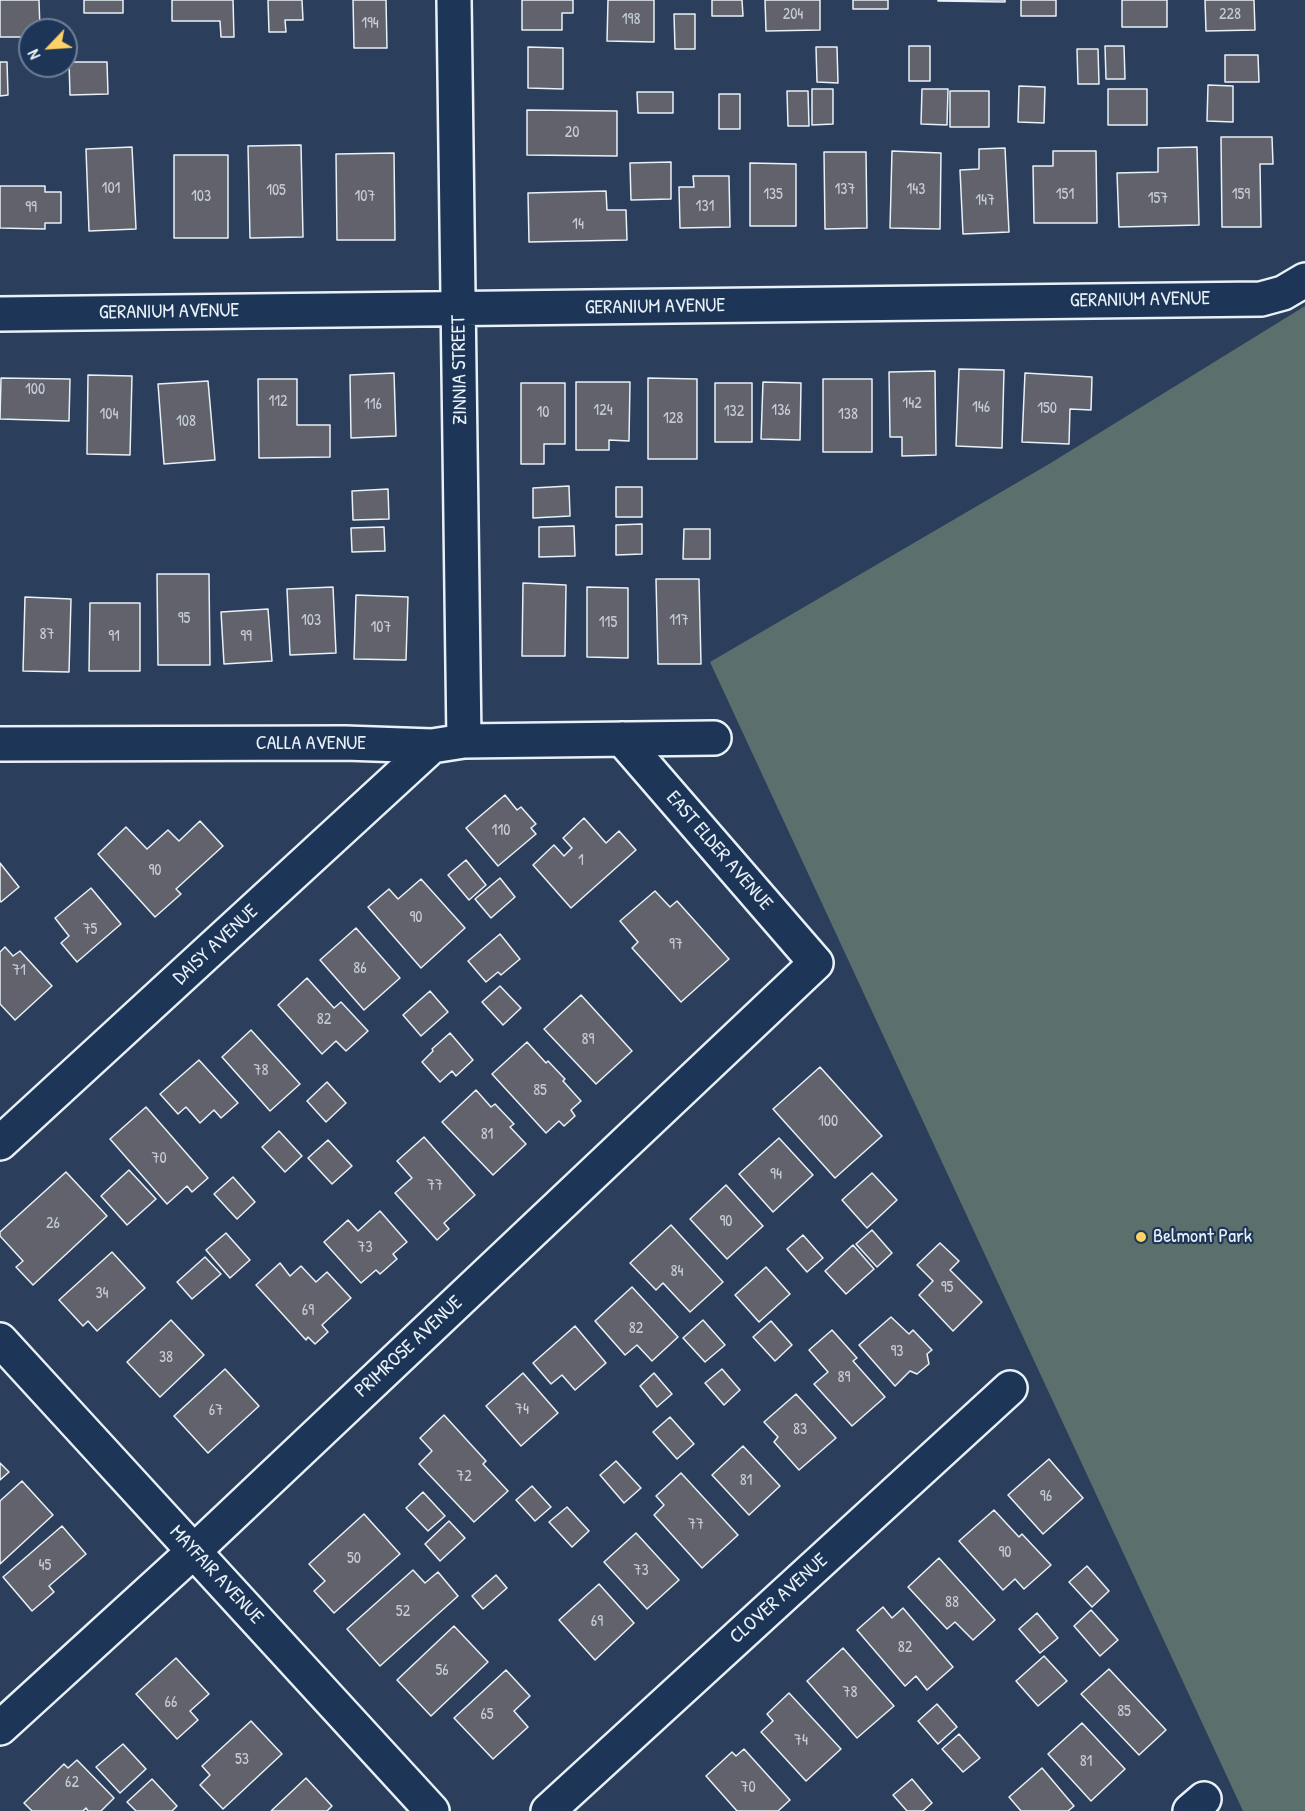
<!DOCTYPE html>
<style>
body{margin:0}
#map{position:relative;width:1305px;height:1811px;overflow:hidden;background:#2b3e5b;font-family:"Patrick Hand",sans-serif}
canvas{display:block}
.north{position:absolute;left:18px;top:18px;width:60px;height:60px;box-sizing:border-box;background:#1d3557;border:2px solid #6e8097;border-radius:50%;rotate:245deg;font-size:16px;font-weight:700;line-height:24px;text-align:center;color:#e8f1f8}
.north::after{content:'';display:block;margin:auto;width:21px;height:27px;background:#ffd166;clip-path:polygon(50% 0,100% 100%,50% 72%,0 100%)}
</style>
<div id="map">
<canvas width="1305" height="1811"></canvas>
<div class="north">N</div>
</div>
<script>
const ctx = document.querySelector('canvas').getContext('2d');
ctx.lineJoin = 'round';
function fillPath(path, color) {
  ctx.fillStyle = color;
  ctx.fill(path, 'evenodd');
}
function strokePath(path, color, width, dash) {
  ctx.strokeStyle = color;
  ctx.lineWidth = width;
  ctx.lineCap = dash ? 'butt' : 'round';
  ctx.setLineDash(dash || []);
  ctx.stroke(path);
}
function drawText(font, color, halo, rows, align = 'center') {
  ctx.font = font + ' "Patrick Hand",sans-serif';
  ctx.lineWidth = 4.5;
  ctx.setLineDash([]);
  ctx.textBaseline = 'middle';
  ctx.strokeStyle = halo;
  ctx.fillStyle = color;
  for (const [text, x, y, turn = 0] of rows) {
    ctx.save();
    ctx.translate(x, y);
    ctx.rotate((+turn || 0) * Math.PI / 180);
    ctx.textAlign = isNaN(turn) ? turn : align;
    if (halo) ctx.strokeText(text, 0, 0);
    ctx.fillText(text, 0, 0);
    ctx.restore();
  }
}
fillPath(new Path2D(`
 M1305,306V1811H1243L710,662L1049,464Z`), '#5b706c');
const building = new Path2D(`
 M0,0H39L40,30H30V37H0Z
 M84,0H123V13H84Z
 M172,0H233L234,37H221L220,21H172Z
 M268,0H302L303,20H285L286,32H269Z
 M353,0H386L387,48H354Z
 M522,0H573V13H562V30H522Z
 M608,0H654V42L607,41Z
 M712,0H742L743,16H712Z
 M765,0H820V30L766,31Z
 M853,0H888V9H853Z
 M938,0H1005V2L938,1Z
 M1021,0H1056V16H1021Z
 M1122,0H1167V27H1122Z
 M1205,0H1254L1255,30L1206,31Z
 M674,14H695V49H675Z
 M909,46H930V81H909Z
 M1105,46H1124L1125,79H1106Z
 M528,47L563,48V89L528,88Z
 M816,47H837L838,83L817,82Z
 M1077,49H1098L1099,84H1078Z
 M1225,55H1258L1259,82H1225Z
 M0,62H7L8,95L0,96Z
 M69,62H107L108,94L70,95Z
 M1208,85L1233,86V122L1207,121Z
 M1019,86L1045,87L1044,123L1018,122Z
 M812,89H833V124L812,125Z
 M922,89H948L947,125L921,124Z
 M1108,89H1147V125H1108Z
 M787,91H808L809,126H788Z
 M950,91H989V127H950Z
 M637,92H673V113H638Z
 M719,94H740V129H719Z
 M527,110L617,111V156L527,155Z
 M1221,137H1272L1273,164H1260L1261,227H1222Z
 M301,145L303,237L250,238L248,146Z
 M132,147L136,229L89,231L86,149Z
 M1197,147L1199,225L1119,227L1117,173L1158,172V148Z
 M1005,148L1009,232L963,234L960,170L979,169V149Z
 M892,151L941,153L940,229L890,228Z
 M1053,151H1096L1097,223H1034L1033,166H1053Z
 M824,152H866L867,228L825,229Z
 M394,153L395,240H337L336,154Z
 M174,155H228V238H174Z
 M671,162V199L631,200L630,163Z
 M750,163L796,164V226H750Z
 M693,176H729L730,227L680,228L679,187H694Z
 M0,186H45V192H61V223H45V229L0,228Z
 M606,191L607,210H626L627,240L529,242L528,193Z
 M959,369L1004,370L1002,448L956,446Z
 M935,371L936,455L902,456V437H890L889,372Z
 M394,373L396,436L351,438L350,375Z
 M1025,373L1092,377L1091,410L1070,409L1069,444L1022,442Z
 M88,375L132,376L130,455L87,454Z
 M1,378L70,379L69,421L0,419Z
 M648,378L697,379V459H648Z
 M258,379H297V425H330V457L259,458Z
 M823,379H872V452H823Z
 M208,381L215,460L164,464L158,384Z
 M576,382H630L629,441L609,440V450H576Z
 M763,382L801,383L800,440L761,439Z
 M521,383H565V444H544V464H521Z
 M715,383H752V442H715Z
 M569,486L570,516L533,518V488Z
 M616,487H642V517H616Z
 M388,489L389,519L353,520L352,491Z
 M642,524V554L616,555V525Z
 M574,526L575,556L539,557V527Z
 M384,527L385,551L352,552L351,528Z
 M684,529H710V559H683Z
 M157,574H209L210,665H158Z
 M656,579H699L701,664H658Z
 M523,583L566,585L565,656H522Z
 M333,587L336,653L290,655L287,589Z
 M587,587L628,588V658L587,657Z
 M356,595L408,597L406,660L354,659Z
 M25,597L71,599L69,672L23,671Z
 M90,603H140V671H89Z
 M268,609L272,661L224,664L221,612Z
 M505,795L517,810L521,807L536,824L531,828L536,834L498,866L466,828Z
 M584,818L606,843L619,831L636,850L571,908L533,865L554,845L564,856L572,848L563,838Z
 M200,821L223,846L176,889L181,894L155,917L98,854L126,827L147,849L168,830L179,841Z
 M466,860L486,885L469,900L448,875Z
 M0,863L19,887L1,902L0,900Z
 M500,878L515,897L491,918L475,899Z
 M421,879L465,928L421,968L368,907L389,889L398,899Z
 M91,888L121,924L77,962L61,943L69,936L55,918Z
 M655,891L670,907L677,901L729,959L681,1002L632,948L638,942L620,921Z
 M356,928L400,978L364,1010L320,960Z
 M500,934L520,959L501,975L498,972L486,982L468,961Z
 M5,947L13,956L20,951L52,986L15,1020L0,1004V952Z
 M307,978L334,1008L341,1002L368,1031L346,1051L336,1041L322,1054L278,1005Z
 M500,986L521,1008L503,1025L482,1002Z
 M430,991L448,1012L421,1036L403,1015Z
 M581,995L632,1051L596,1084L544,1029Z
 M251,1030L300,1084L270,1111L222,1057Z
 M450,1033L473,1060L456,1076L452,1071L440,1082L422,1062L433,1051L432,1049Z
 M527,1042L546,1063L548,1061L565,1079L563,1081L581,1101L571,1110L575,1116L564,1126L559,1121L546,1133L492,1074Z
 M199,1060L238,1103L221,1118L214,1110L200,1123L186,1107L178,1114L160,1094Z
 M820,1067L882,1136L835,1178L773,1109Z
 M327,1082L346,1103L326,1122L307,1101Z
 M476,1090L491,1107L495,1104L514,1124L510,1127L526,1144L493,1175L442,1122Z
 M146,1107L208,1178L192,1192L187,1186L167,1204L110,1139Z
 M279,1131L302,1156L285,1172L262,1147Z
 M424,1137L475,1195L444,1223L449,1229L437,1240L395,1193L412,1178L397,1161Z
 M779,1138L813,1175L773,1212L739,1174Z
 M328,1140L352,1166L332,1184L308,1158Z
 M129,1170L156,1199L127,1225L101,1196Z
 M66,1172L107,1216L33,1285L16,1267L23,1261L0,1236V1232Z
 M872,1173L897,1200L867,1228L842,1200Z
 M233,1177L255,1202L237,1219L214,1194Z
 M726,1185L763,1226L727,1259L690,1219Z
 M380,1211L407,1242L393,1254L397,1259L380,1274L376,1270L361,1283L324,1242L348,1220L358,1231Z
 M671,1225L723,1282L690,1312L663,1283L656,1290L630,1263Z
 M872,1230L892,1253L877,1267L856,1244Z
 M226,1233L250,1260L230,1278L206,1250Z
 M803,1235L823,1258L807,1272L787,1249Z
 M940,1243L959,1261L950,1270L982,1302L953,1331L919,1295L933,1281L917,1265Z
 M853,1245L874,1269L846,1294L825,1271Z
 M112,1252L145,1288L97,1331L88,1321L83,1326L59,1300Z
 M205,1257L221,1274L192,1299L177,1282Z
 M280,1263L290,1276L301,1266L316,1282L327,1272L351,1298L322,1325L328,1332L315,1344L308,1337L306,1340L256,1285Z
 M766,1267L790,1294L759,1322L735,1295Z
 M632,1287L678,1337L652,1361L637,1345L625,1355L595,1321Z
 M891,1317L909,1334L913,1330L932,1350L927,1354L929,1364L917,1374L910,1371L895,1386L859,1345Z
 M171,1320L204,1355L160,1397L127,1362Z
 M703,1320L725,1345L705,1362L683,1338Z
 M771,1321L792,1345L775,1361L753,1337Z
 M575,1326L606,1363L575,1390L562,1375L551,1384L533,1363Z
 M832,1330L857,1358L853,1361L885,1397L852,1426L814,1384L828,1372L809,1350Z
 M225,1369L259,1406L208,1453L174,1416Z
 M722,1369L740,1390L724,1405L705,1383Z
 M523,1373L558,1413L521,1446L486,1406Z
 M654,1373L672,1394L657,1407L640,1386Z
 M796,1394L836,1438L799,1470L774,1442L778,1437L764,1422Z
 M444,1415L486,1461L483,1464L508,1491L474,1522L419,1464L432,1451L420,1438Z
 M670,1417L694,1444L677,1459L653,1432Z
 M743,1446L780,1486L749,1515L712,1475Z
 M1049,1459L1083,1498L1043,1534L1008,1495Z
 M616,1461L641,1488L624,1503L600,1475Z
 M0,1463L9,1472L0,1480Z
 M681,1473L738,1535L702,1568L654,1515L664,1505L656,1496Z
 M22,1481L53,1515L0,1564V1501Z
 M532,1486L551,1507L535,1521L516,1500Z
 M423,1492L445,1516L428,1531L406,1508Z
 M567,1507L589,1531L572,1547L549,1522Z
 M994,1510L1019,1537L1022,1534L1051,1565L1024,1589L1015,1579L1003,1590L959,1541Z
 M364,1514L400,1554L334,1613L314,1591L325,1581L309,1564Z
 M449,1521L465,1538L440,1561L425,1544Z
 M62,1526L86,1554L49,1586L54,1592L32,1611L3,1577Z
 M636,1533L679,1580L647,1609L604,1562Z
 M939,1558L995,1620L973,1640L955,1622L947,1629L908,1587Z
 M1087,1566L1109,1591L1092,1607L1069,1582Z
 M413,1570L425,1583L438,1572L458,1596L380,1666L347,1629Z
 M496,1575L507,1588L483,1609L472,1596Z
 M599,1584L634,1623L595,1660L559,1620Z
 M883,1607L892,1618L903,1608L953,1667L927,1690L916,1676L905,1686L857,1630Z
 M1091,1610L1118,1640L1100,1656L1074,1626Z
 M1037,1613L1058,1638L1040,1653L1019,1629Z
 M454,1626L488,1662L431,1716L397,1680Z
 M843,1648L894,1706L857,1738L807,1681Z
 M1044,1656L1067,1681L1038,1706L1016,1681Z
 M176,1658L209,1694L190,1711L198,1720L177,1739L136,1694Z
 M1109,1669L1166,1730L1139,1755L1081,1694Z
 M506,1670L530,1696L514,1711L528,1727L493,1759L454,1718Z
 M789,1693L841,1749L806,1781L761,1732L773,1721L767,1714Z
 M937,1704L957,1727L938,1744L918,1721Z
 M251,1721L282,1754L223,1809L200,1785L210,1775L202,1766Z
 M1082,1723L1125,1769L1091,1801L1048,1754Z
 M959,1734L980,1758L963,1772L942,1749Z
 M123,1744L146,1769L120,1793L96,1767Z
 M744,1749L790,1800L778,1811H737L706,1776L732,1752L736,1756Z
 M77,1760L114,1798L101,1811H88L86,1808L83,1811H32L24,1803L64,1764L68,1768Z
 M1042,1768L1074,1806L1068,1811H1021L1009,1797Z
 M306,1778L332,1806L327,1811H271Z
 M152,1779L177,1806L172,1811H136L127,1802Z
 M912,1779L932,1803L923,1811H907L893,1795Z`);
fillPath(building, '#61626b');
strokePath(building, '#e8f1f8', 1.5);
const minor = new Path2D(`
 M454,0L464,741
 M0,314L1261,299L1283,293L1305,280
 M0,744L345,743L432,746L464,741L714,738
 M0,1143L432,746
 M0,1340L432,1811
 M0,1728L194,1551L816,963L622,739
 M548,1811L1010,1388
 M1190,1811L1204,1799`);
strokePath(minor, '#e8f1f8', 38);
strokePath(minor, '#1d3557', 33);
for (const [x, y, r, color] of [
 [1141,1237,6,"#ffd166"]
]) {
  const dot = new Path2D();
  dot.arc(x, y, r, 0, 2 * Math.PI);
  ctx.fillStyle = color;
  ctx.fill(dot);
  strokePath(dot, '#1d3557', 2);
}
drawText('16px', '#c6cdd5', null, [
 ["204",793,15],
 ["228",1230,15],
 ["198",631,20],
 ["194",370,24],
 ["20",572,133],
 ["101",111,189],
 ["137",845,190],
 ["143",916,190],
 ["105",276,191],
 ["135",773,195],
 ["151",1065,195],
 ["159",1241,195],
 ["103",201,197],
 ["107",365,197],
 ["157",1158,199],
 ["147",985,201],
 ["131",705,207],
 ["99",31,208],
 ["14",578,225],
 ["100",35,390],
 ["112",278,402],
 ["142",912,404],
 ["116",373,405],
 ["146",981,408],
 ["150",1047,409],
 ["124",603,411],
 ["136",781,411],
 ["132",734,412],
 ["10",543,413],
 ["104",109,415],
 ["138",848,415],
 ["128",673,419],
 ["108",186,422],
 ["95",184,619],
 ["103",311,621],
 ["117",679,621],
 ["115",608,623],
 ["107",381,628],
 ["87",47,635],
 ["91",114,637],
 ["99",246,637],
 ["110",501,831],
 ["1",581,861],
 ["90",155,871],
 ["90",416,918],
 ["75",90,930],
 ["97",676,945],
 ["86",360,969],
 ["71",19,971],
 ["82",324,1020],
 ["89",588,1040],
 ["78",261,1071],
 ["85",540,1091],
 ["100",828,1122],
 ["81",487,1135],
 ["70",159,1159],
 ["94",776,1175],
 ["77",435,1186],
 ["90",726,1222],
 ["26",53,1224],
 ["73",365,1248],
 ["84",677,1272],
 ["95",947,1288],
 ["34",102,1294],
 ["69",308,1311],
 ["82",636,1329],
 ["93",897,1352],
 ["38",166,1358],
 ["89",844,1378],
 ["74",522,1410],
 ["67",216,1411],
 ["83",800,1430],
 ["72",464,1477],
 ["81",746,1481],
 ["96",1046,1497],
 ["77",696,1525],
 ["90",1005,1553],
 ["50",354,1559],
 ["45",45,1566],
 ["73",641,1571],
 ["88",952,1603],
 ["52",403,1612],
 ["69",597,1622],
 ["82",905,1648],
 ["56",442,1671],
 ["78",850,1693],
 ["66",171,1703],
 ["85",1124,1712],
 ["65",487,1715],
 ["74",801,1741],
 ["53",242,1760],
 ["81",1086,1762],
 ["62",72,1783],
 ["70",748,1788]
]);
drawText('20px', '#e8f1f8', '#1d3557', [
 ["GERANIUM AVENUE",1140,300,-1],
 ["GERANIUM AVENUE",655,307,-1],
 ["GERANIUM AVENUE",169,312,-1],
 ["ZINNIA STREET",460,370,-91],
 ["CALLA AVENUE",311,744],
 ["EAST ELDER AVENUE",719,851,49],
 ["DAISY AVENUE",216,945,-43],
 ["PRIMROSE AVENUE",409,1347,-43],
 ["MAYFAIR AVENUE",216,1575,47],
 ["CLOVER AVENUE",779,1599,-42]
]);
drawText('20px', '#e8f1f8', '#1d3557', [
 ["Belmont Park",1153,1237]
], 'left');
</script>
